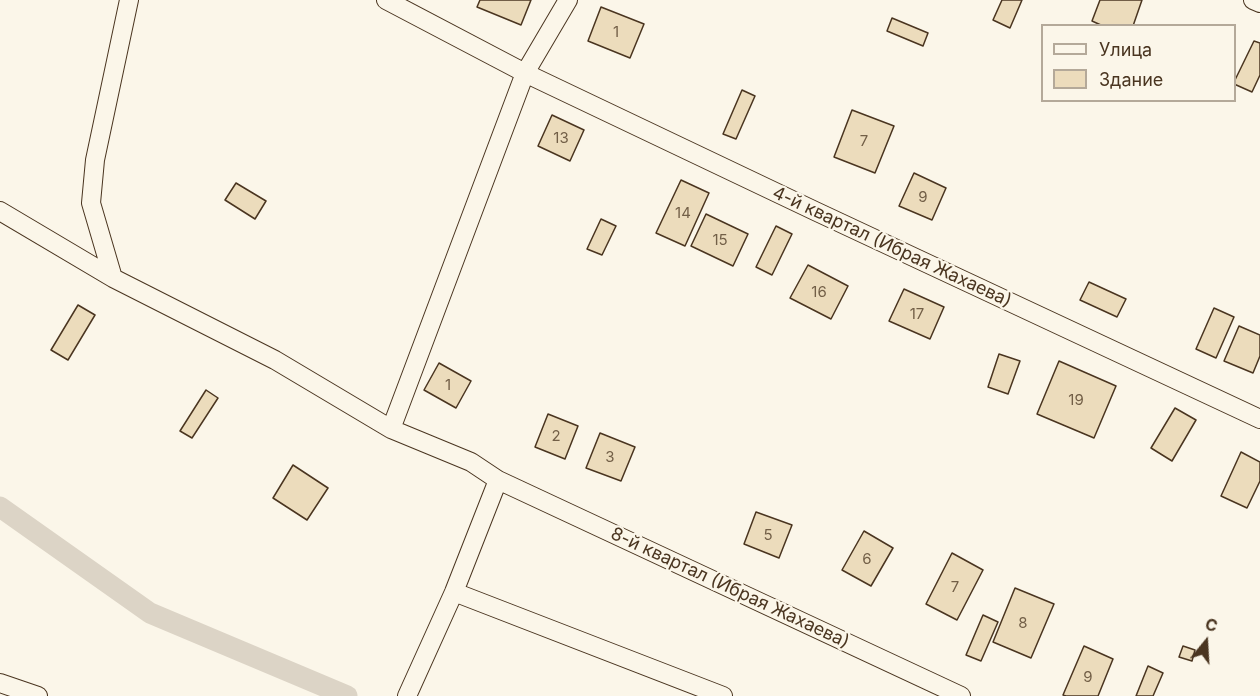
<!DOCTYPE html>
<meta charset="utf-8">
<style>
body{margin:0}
#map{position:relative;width:1260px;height:696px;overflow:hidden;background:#fbf6e9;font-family:Inter,sans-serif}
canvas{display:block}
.legend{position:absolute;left:1041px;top:24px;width:195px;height:78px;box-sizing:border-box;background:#fbf6e9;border:2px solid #b4a999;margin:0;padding:8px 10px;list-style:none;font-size:18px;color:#4a3520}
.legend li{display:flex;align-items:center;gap:12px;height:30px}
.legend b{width:30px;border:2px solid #b4a999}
.north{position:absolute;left:1176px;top:612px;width:60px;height:60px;-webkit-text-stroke:4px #fbf6e9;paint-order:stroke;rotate:18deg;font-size:16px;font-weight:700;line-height:24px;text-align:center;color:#4a3520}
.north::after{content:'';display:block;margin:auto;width:21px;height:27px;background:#4a3520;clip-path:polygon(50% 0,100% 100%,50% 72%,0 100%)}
</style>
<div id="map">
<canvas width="1260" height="696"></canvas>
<ul class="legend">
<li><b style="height:8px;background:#fbf6e9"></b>Улица</li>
<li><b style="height:16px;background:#ecdcbc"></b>Здание</li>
</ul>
<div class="north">С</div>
</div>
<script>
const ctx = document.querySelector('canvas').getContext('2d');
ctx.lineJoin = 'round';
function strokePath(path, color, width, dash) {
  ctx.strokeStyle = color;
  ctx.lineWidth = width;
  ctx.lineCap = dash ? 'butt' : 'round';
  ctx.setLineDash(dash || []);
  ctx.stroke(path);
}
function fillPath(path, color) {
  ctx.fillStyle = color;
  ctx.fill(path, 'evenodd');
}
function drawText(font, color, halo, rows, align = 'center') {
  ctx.font = font + ' Inter,sans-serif';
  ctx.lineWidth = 4.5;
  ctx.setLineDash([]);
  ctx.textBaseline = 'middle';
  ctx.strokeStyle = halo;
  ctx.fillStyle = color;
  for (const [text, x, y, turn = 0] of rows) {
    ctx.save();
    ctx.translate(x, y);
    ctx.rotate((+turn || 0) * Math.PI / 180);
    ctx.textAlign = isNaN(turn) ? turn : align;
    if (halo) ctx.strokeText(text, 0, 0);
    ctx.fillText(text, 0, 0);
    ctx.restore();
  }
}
strokePath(new Path2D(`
 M0,507L150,613L347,696`), '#dcd4c6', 21);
const building = new Path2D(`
 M480,0H531L521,25L477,7Z
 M1002,0H1022L1010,28L993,20Z
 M1100,0H1142L1133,26H1103L1092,21Z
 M601,7L644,24L630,58L588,41Z
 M892,18L928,33L923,46L887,31Z
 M1254,41L1260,43V75L1252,92L1234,84V82Z
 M742,90L755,96L736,139L723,134Z
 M852,110L894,126L875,173L834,157Z
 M552,115L584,130L570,161L538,146Z
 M914,173L946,188L932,220L899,206Z
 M681,180L709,193L685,246L656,233Z
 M236,183L266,201L255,219L225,200Z
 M706,214L748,234L733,266L691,246Z
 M601,219L616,226L602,255L587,249Z
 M776,226L792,234L772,275L756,267Z
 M808,265L848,286L831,319L790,298Z
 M1089,282L1126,299L1117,317L1080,300Z
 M904,289L944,307L930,339L889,321Z
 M78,305L95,315L68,360L51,350Z
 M1214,308L1234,317L1216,358L1196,349Z
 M1239,326L1260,335V356L1253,373L1224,361Z
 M999,354L1020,361L1008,394L988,387Z
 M1059,361L1116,386L1094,438L1037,414Z
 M439,363L471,381L456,408L424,390Z
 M206,390L218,398L192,438L180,431Z
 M1175,408L1196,420L1172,461L1151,448Z
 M548,414L578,426L565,459L535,447Z
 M600,433L635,447L621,481L586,468Z
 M1241,452L1260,462V481L1247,508L1221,496Z
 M293,465L328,488L307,520L273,498Z
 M756,512L792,525L779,558L744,544Z
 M864,531L893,548L871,586L842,570Z
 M952,553L983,570L957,620L926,604Z
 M1015,588L1054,604L1031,658L993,642Z
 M983,615L998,622L981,661L966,655Z
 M1084,646L1113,659L1098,696H1066L1063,695Z
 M1183,646L1195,650L1192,661L1179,657Z
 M1148,666L1163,673L1153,696H1136Z`);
fillPath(building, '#ecdcbc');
strokePath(building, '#4a3520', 1.5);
const street = new Path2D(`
 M129,0L95,160L91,203L113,278L275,360L391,429L471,462L498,480L961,696
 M386,0L525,73L815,211L1260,419
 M1253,0L1260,3
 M0,211L113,278
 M391,429L525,73L568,0
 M454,592L723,696
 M0,683L38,696
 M407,696L454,592L498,480`);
strokePath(street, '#4a3520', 20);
strokePath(street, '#fbf6e9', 18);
drawText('15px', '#725f47', null, [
 ["1",616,32],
 ["13",561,138],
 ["7",864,141],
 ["9",923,197],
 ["14",683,213],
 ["15",720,240],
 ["16",819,292],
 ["17",917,314],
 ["1",448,385],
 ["19",1076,400],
 ["2",556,436],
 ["3",610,457],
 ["5",768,535],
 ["6",867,559],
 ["7",955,587],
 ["8",1023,623],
 ["9",1088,677]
]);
drawText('18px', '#4a3520', '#fbf6e9', [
 ["4-й квартал (Ибрая Жахаева)",892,247,25],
 ["8-й квартал (Ибрая Жахаева)",730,588,25]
]);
</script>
